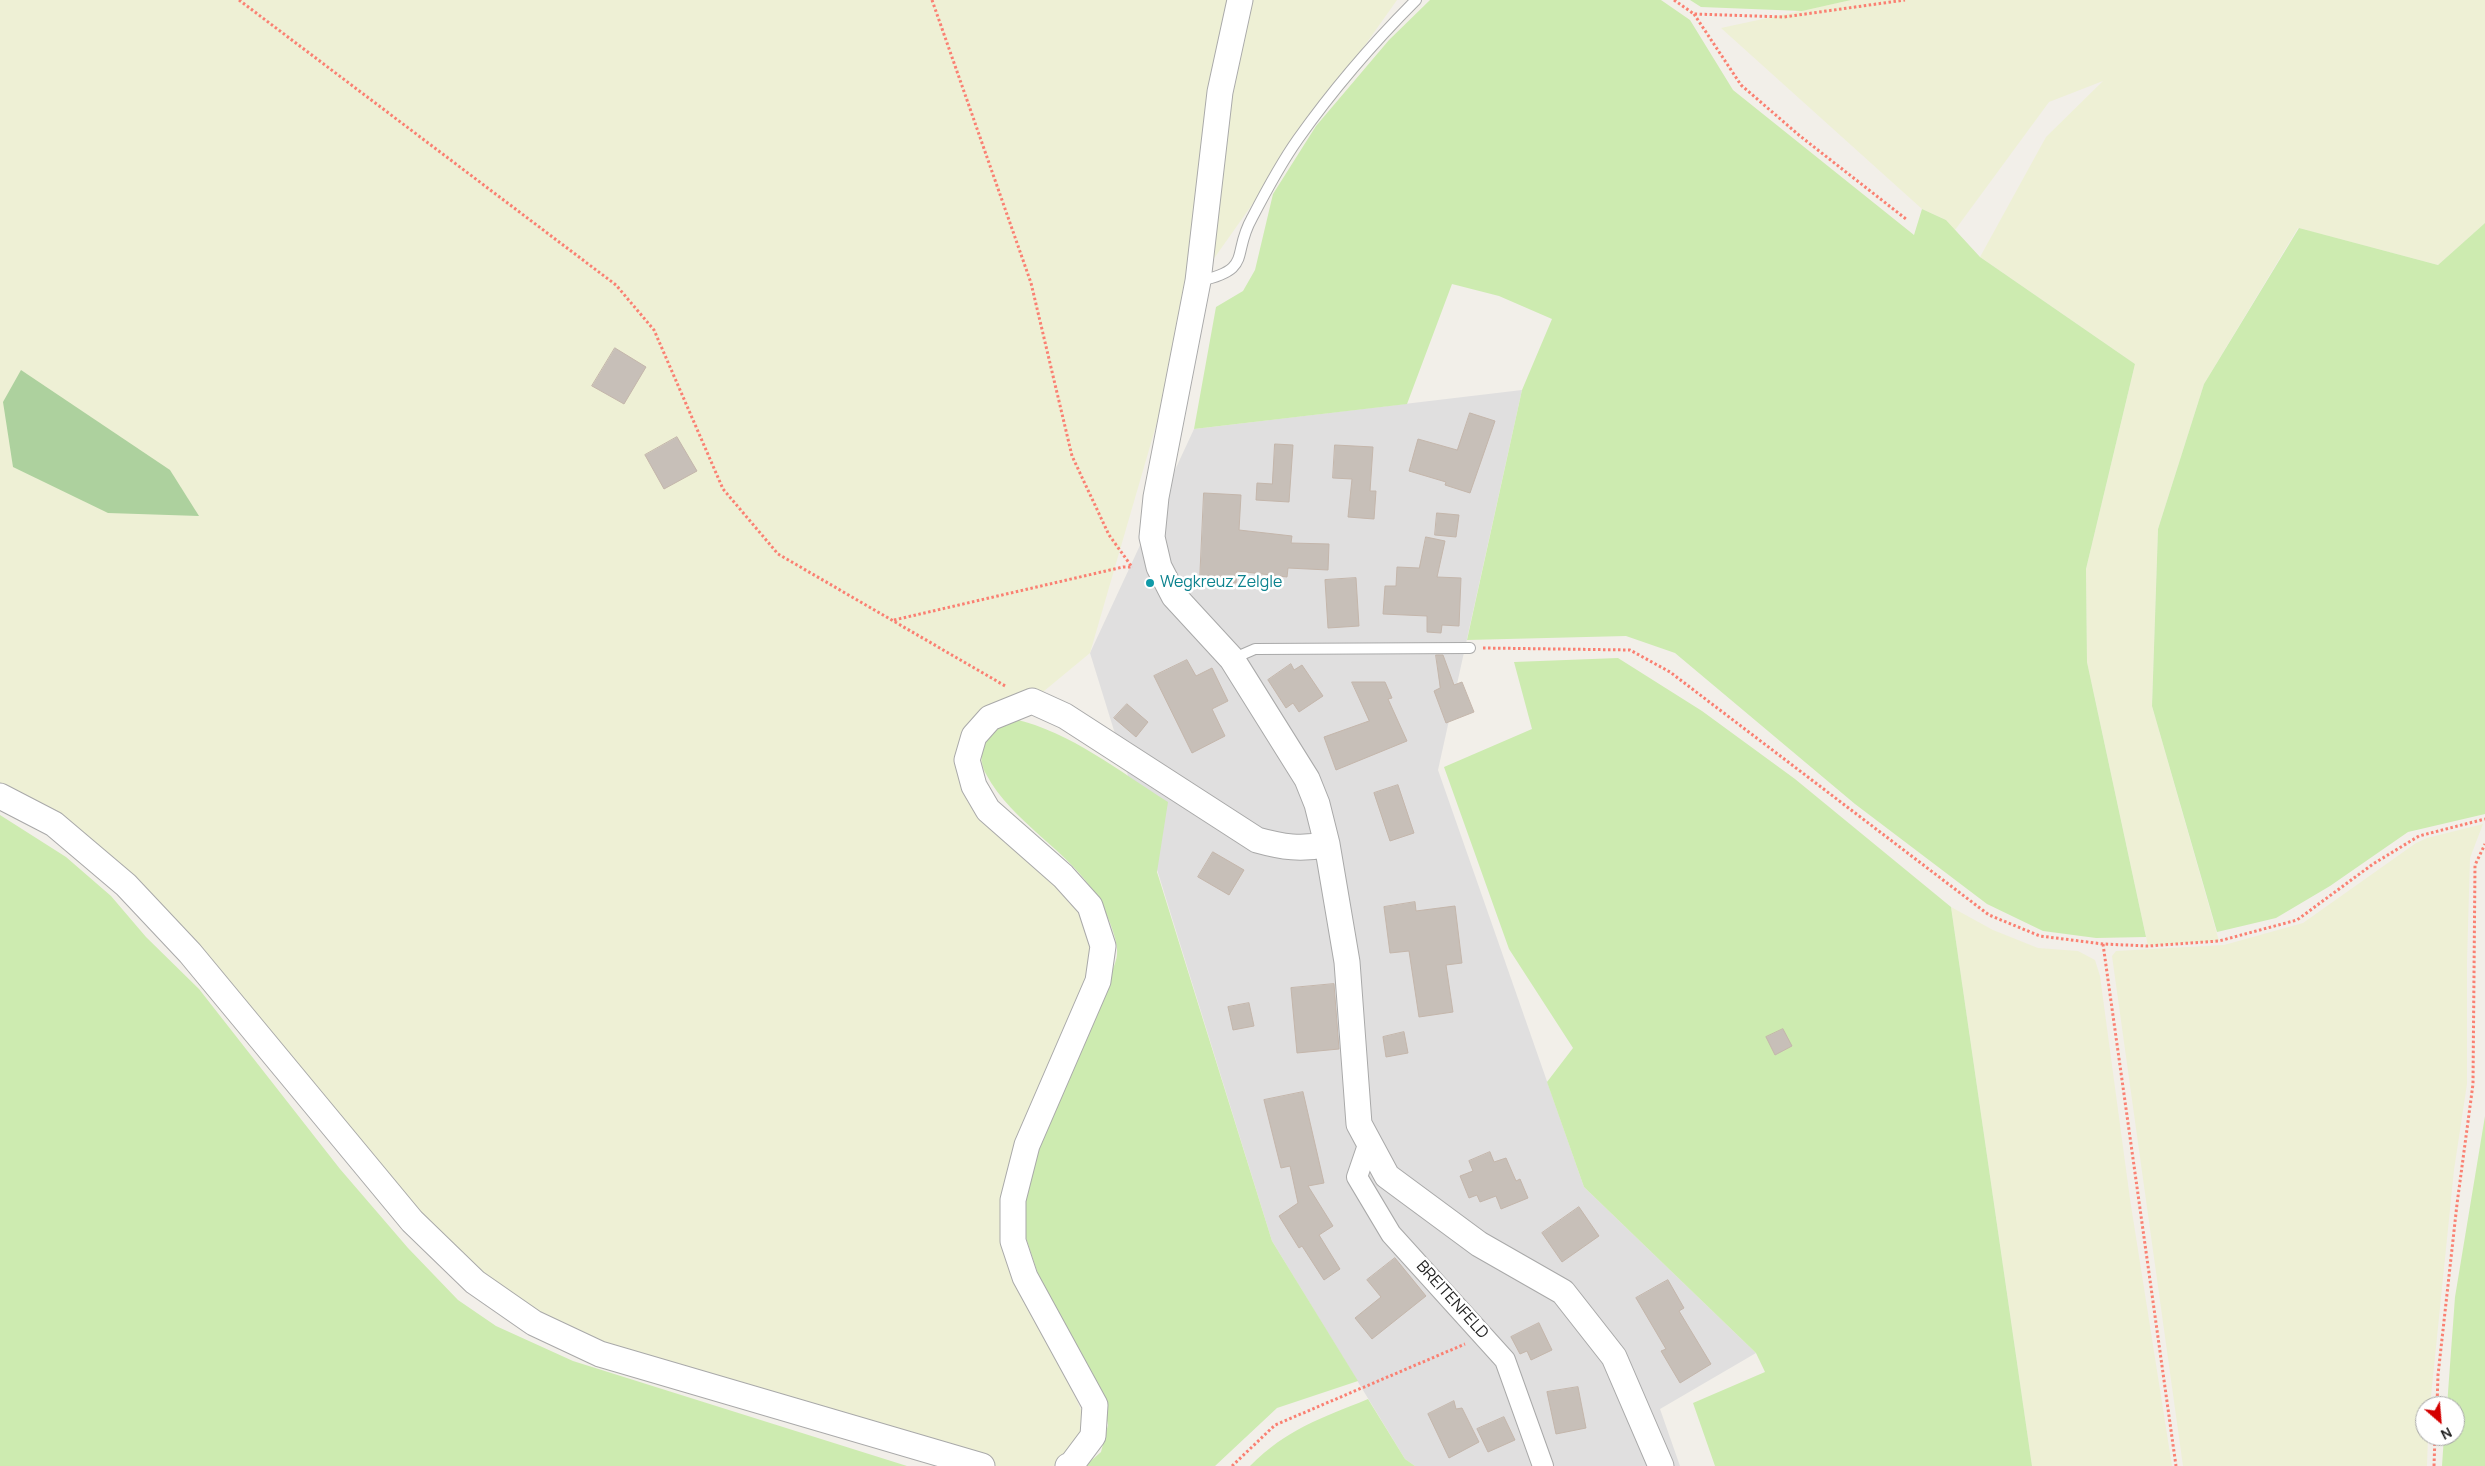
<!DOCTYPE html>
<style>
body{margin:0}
#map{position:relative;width:2485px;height:1466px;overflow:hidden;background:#f2efe9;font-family:Manrope,sans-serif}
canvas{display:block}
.north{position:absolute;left:2415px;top:1396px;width:50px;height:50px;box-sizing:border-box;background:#fff;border:1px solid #a7a7a7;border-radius:50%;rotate:153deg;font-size:14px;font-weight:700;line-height:20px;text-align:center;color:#222}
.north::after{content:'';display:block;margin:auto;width:18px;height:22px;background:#d40000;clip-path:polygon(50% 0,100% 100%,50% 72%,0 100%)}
</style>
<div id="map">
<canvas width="2485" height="1466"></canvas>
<div class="north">N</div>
</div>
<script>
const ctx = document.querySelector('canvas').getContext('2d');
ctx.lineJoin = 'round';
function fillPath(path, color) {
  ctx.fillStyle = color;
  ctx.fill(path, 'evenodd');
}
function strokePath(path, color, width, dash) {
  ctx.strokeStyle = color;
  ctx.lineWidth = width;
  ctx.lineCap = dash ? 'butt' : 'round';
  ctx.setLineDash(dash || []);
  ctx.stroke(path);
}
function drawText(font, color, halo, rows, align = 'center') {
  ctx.font = font + ' Manrope,sans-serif';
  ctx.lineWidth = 5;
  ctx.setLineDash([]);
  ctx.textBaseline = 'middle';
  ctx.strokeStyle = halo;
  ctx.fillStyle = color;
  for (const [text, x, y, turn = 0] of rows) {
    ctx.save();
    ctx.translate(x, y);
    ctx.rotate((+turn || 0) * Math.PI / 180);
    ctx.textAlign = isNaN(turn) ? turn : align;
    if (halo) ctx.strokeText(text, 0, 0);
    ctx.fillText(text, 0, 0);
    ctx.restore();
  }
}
fillPath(new Path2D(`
 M1522,390L1438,770L1584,1187L1756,1353L1660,1409L1680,1466H1415L1405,1459L1272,1241L1090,653L1194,429Z`), '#e0dfdf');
fillPath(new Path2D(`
 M0,0H1397L1198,281L1090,653L1032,701L967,801L1066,891L1103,946L1001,1201L1057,1357L1093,1436L1068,1466H982L550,1331L412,1221L126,886L0,797Z
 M1851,0H2485V223L2438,265L2298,228L2204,384L2158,529L2152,706L2219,941L2148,946L2087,662L2086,569L2135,364L1980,257L2046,137L2103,81L2049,102L1955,230L1946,220L1922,209L1721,28Z
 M2483,824L2470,858L2467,961V1084L2454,1170L2430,1406H2425V1436H2428L2427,1466H2183L2112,956L2116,951L2224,945L2303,923L2416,843L2427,838Z
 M1951,907L1993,930L2038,948L2078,951L2095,960L2100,976L2130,1199L2172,1466H2032Z`), '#eef0d5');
fillPath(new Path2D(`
 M1430,0H1661L1690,20L1733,90L1914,235L1922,209L1946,220L1980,257L2135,364L2086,569L2087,662L2146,937L2096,938L2043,931L1987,904L1855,804L1675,653L1626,636L1467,640L1522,390L1552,319L1499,296L1452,284L1407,404L1194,429L1216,307L1243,291L1255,270L1273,194L1316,126L1389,40Z
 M1690,0H1851L1802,11L1701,7Z
 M2485,223V814L2408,832L2330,886L2276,918L2217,932L2152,706L2158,529L2204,384L2299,228L2438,265Z
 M1618,658L1702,711L1795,779L1951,907L2032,1466H1715L1693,1403L1765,1372L1756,1353L1584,1187L1547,1082L1573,1048L1509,949L1444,767L1532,729L1514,662Z
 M1014,719C1071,732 1120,772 1168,802L1157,872L1272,1241L1358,1381L1277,1408L1215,1466H1085L1101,1452L1108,1425L1100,1390L1038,1274L1025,1235L1023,1207L1029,1165L1110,977C1112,970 1116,963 1117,955C1119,941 1106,911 1098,898C1069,850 1012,823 986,774C980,764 980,747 986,737C991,727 1005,723 1014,719Z
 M0,815L66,857L111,896L146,937L199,989L340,1169L408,1248L458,1300L496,1326L573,1361L907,1466H0Z
 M2485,1116V1466H2442L2444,1436H2455V1406H2447L2455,1297Z
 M1368,1399L1405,1459L1415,1466H1250C1288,1428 1320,1419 1368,1399Z`), '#cdebb0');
fillPath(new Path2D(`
 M21,370L170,470L199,516L108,513L13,467L3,402Z`), '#add19e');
const building = new Path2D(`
 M615,348L646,367L624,404L592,386Z
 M1470,413L1495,421L1470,493L1445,485L1446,482L1409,471L1418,439L1457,450Z
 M677,437L697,471L664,489L645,455Z
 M1275,444L1293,445L1289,502L1256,500L1257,483L1272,484Z
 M1335,445L1373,447L1370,491H1376L1374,519L1348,517L1352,479L1333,478Z
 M1204,493L1241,495L1239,530L1292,536L1291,543L1329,544L1328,570L1288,568L1287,577L1237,571L1236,583L1200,581Z
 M1437,513L1459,515L1456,537L1435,535Z
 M1426,537L1445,541L1437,577L1461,578L1459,626L1442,625L1441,633L1427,632V616L1383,614L1385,586H1396L1397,567L1419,568Z
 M1356,578L1359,626L1328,628L1325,580Z
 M1436,655H1443L1454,685L1462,682L1474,712L1446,723L1434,691L1440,688Z
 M1187,660L1196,676L1212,668L1228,701L1212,709L1225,736L1192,753L1154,676Z
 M1291,664L1294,670L1302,665L1323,696L1299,712L1293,703L1286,708L1268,680Z
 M1352,682H1385L1392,698L1388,699L1407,741L1336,770L1324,737L1369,721Z
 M1127,704L1148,722L1136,737L1114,718Z
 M1398,785L1414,833L1390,841L1374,793Z
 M1213,852L1244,870L1229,895L1198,877Z
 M1415,902L1416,911L1455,906L1462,963L1446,965L1453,1012L1419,1017L1409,951L1390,953L1384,907Z
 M1334,984L1339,1049L1297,1053L1291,988Z
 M1249,1003L1254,1026L1233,1030L1228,1007Z
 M1783,1029L1792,1046L1775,1055L1766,1037Z
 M1404,1032L1408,1053L1386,1057L1383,1037Z
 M1303,1092L1324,1183L1308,1186L1333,1226L1319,1235L1340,1269L1324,1280L1302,1246L1299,1248L1279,1216L1298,1203L1290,1166L1281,1168L1264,1100Z
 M1490,1152L1494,1162L1506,1158L1516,1181L1520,1179L1528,1198L1501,1209L1496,1196L1480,1202L1477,1195L1469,1198L1460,1176L1473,1171L1469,1161Z
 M1579,1207L1599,1236L1562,1262L1542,1233Z
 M1395,1258L1426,1296L1372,1339L1355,1318L1381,1297L1367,1280Z
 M1668,1280L1684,1308L1679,1311L1711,1364L1680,1383L1661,1351L1666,1349L1636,1298Z
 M1539,1323L1552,1350L1531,1360L1527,1351L1520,1354L1511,1337Z
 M1578,1387L1586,1428L1556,1434L1547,1392Z
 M1454,1401L1456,1409L1462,1408L1479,1442L1449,1458L1428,1414Z
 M1504,1417L1515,1440L1488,1452L1477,1429Z`);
fillPath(building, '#c7bfb8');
strokePath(building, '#c4b6ab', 1);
const service = new Path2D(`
 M1199,281C1254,269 1231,255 1252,218C1266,191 1281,163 1298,139C1332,91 1375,41 1416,0
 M1232,659L1255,649L1470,648`);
const minor = new Path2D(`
 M1369,1142L1357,1177L1391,1234L1505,1360L1543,1466`);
const tertiary = new Path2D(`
 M1240,0L1220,92L1198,281L1156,497L1152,537L1159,567L1174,596L1232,659L1307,779L1317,804L1327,844L1347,962L1359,1124L1387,1176L1479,1244L1563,1292L1614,1357L1661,1466
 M0,796L54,824L126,885L190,953L412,1221L475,1282L534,1323L600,1354L982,1466
 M1068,1466L1072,1464L1093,1436L1095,1405L1025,1277L1013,1241V1200L1027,1145L1098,981L1103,946L1090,906L1063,876L988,810L974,786L967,760L974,736L990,718L1032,701L1065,716L1257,840C1282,847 1302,850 1327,844`);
strokePath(service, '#a9a9a9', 12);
strokePath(minor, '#a9a9a9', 22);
strokePath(tertiary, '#a9a9a9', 27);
strokePath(new Path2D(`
 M239,0L616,285L654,330L723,489L778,554L1007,687
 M932,0L1031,283L1072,456L1109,535L1132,567
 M1674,0L1694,14L1784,17L1905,0
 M1694,14L1741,85L1800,136L1906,219
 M894,620L1123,567H1133
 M1483,648L1630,650L1670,672L1989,915L2040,936L2103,944L2148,946L2219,941L2297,920L2373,864L2419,836L2485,819
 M2103,944L2176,1466
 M2437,1406L2438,1375L2457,1204L2473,1084L2475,865L2485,844
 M1232,1466L1275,1425L1465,1344
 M2434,1466L2435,1436`), '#fa8072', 3, [2.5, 2.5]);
strokePath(service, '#fff', 10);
strokePath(minor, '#fff', 20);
strokePath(tertiary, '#fff', 25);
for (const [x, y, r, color] of [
 [1150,583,5,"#0f9aa8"]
]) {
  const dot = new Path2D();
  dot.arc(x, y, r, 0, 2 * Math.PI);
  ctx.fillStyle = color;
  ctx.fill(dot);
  strokePath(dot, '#fff', 2);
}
drawText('16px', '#0d838f', '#fff', [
 ["Wegkreuz Zelgle",1160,583]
], 'left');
drawText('16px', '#222', '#fff', [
 ["BREITENFELD",1452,1300,48]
]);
</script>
